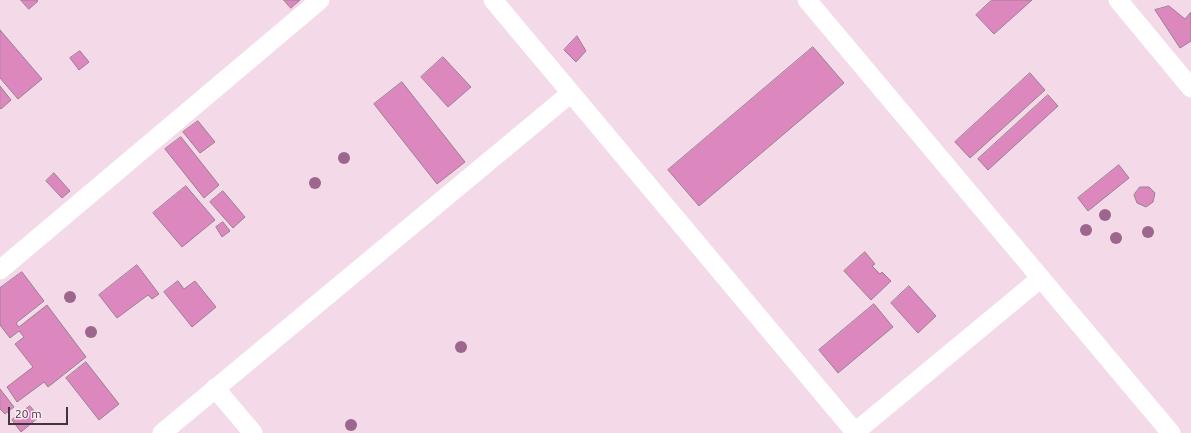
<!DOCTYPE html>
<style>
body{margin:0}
#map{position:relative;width:1191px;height:433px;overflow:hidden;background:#f4d9e9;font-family:Ubuntu,sans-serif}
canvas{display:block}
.scale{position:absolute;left:8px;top:407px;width:60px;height:18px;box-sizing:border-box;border:2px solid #40363c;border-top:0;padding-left:5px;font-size:12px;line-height:14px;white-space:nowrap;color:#40363c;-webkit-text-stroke:3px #fee8f5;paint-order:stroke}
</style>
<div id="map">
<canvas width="1191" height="433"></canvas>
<div class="scale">20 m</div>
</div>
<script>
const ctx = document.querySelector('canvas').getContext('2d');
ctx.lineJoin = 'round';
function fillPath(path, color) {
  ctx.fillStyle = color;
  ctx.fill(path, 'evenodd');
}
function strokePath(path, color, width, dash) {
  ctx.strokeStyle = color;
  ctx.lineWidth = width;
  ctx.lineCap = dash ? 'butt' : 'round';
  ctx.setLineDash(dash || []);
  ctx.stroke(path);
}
const building = new Path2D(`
 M21,0H36L38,1L29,9Z
 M284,0H300L291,8Z
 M992,0H1032L994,34L976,15Z
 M1169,6L1185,19L1191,12V41L1180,48L1155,10Z
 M0,30L42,79L18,99L0,78Z
 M577,36L586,51L576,62L564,50Z
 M813,47L844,83L699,206L668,170Z
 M80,51L89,62L79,70L70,58Z
 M443,57L471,87L448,107L421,77Z
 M1030,73L1045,90L970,158L955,142Z
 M402,82L465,162L437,184L374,104Z
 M0,86L11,100L1,109L0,108Z
 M1048,95L1058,106L988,170L978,159Z
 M198,121L215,142L200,153L183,132Z
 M181,137L219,185L204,198L165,149Z
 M1119,165L1129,178L1088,211L1078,198Z
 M54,173L70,191L62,198L46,181Z
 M186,186L215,220L182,247L153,213Z
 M1140,187H1149L1155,193L1153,202L1146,207L1137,203L1134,195Z
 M223,191L245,217L233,228L210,202Z
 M223,222L230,231L222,237L216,227Z
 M865,252L875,264L872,266L880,274L882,272L891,281L871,300L844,271Z
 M137,265L159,294L152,299L148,295L117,318L99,295Z
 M22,272L44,301L16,323L19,327L47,305L86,357L48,387L44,382L17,402L7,387L33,367L15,344L24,337L19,331L10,338L0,325V288Z
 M178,281L184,289L195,281L216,307L192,327L164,292Z
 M909,286L936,316L918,333L891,303Z
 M874,304L893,327L838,373L819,350Z
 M86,362L119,404L99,420L66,378Z
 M0,389L14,407L5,414L0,409Z
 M30,406L39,417L21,432L12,420Z`);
fillPath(building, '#dc88bf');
strokePath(building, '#98808e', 1);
strokePath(new Path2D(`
 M493,0L855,432
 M807,0L1171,433
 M1118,0L1191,88
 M0,270L320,0
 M215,388L253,433
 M162,433L571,93
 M854,433L1041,278`), '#fff', 19);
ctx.fillStyle = '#9c668d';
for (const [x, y] of [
 [344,158],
 [315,183],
 [1105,215],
 [1086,230],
 [1148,232],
 [1116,238],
 [70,297],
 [91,332],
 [461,347],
 [351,425]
]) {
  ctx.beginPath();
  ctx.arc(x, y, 6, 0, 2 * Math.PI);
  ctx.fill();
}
</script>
